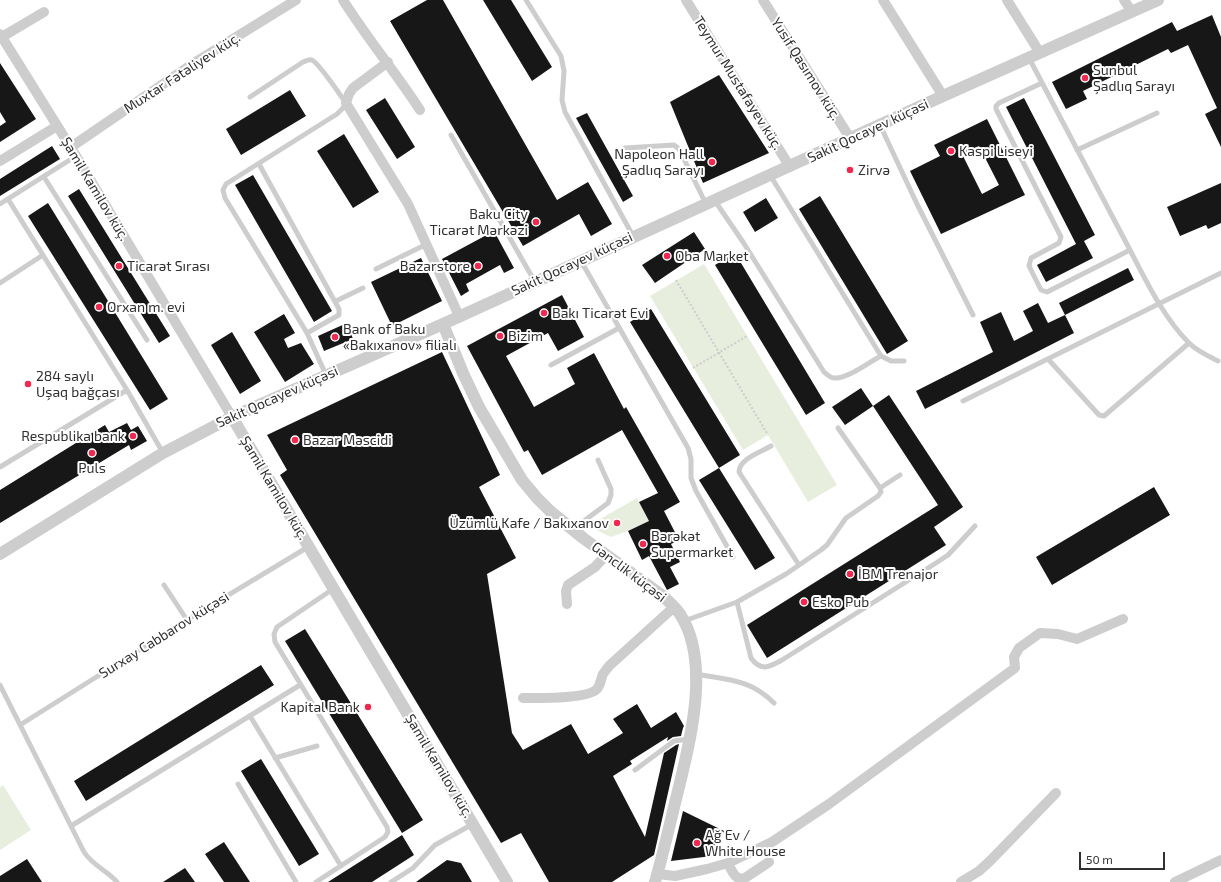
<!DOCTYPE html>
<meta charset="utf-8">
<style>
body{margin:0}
#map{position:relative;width:1221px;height:882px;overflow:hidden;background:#fff;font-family:"Exo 2",sans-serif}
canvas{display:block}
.scale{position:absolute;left:1079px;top:852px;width:86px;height:18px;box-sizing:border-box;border:2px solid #303030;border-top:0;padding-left:5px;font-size:12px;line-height:14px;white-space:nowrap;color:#303030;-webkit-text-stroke:3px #fff;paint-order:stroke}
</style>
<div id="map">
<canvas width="1221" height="882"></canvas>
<div class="scale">50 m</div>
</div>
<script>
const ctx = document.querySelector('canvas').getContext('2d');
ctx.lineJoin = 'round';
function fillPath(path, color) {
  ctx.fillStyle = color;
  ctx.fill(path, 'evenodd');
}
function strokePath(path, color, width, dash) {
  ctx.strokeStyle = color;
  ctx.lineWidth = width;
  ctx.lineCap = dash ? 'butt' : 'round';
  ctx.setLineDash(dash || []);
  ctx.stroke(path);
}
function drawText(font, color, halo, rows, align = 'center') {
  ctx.font = font + ' "Exo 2",sans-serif';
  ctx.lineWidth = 4;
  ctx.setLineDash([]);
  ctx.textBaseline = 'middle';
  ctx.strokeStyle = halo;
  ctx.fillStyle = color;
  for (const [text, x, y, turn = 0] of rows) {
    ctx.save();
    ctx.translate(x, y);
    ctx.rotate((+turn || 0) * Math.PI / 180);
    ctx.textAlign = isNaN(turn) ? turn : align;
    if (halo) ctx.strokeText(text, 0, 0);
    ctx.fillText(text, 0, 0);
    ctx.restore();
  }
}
fillPath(new Path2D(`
 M704,264L837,485L808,502L768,435L743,450L650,296Z
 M637,498L649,521L628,531L611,537L588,526Z
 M3,785L31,830L0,850V787Z`), '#e8eedd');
fillPath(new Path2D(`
 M427,0H443L557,200L588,182L612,224L591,236L579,214L523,246L390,21Z
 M483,0H511L552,67L532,81Z
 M1212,15L1221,37V147L1205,114L1217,108L1188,45L1171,53L1168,49L1083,91L1087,99L1066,109L1052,82L1172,22L1177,31Z
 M0,63L36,119L0,142V126L6,122L0,112Z
 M719,75L769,153L703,183L670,102Z
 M290,90L306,116L241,155L226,129Z
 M385,98L415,147L397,159L366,110Z
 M1024,98L1095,235L1084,241L1093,258L1046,282L1037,265L1076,244L1006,107Z
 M587,113L633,196L623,202L576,118Z
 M987,119L1025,195L941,234L910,171L940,156L934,145ZM979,146L999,185L982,194L962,154Z
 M344,134L379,192L353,208L317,151Z
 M52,146L60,159L0,196V179Z
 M253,175L332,311L314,322L235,185Z
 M1221,183V223L1208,229L1206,225L1180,236L1167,207Z
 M79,189L170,336L159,343L68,196Z
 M820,196L908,341L887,354L799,209Z
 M766,198L778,218L755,232L743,212Z
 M48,203L168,399L150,410L28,216Z
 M494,231L514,268L504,273L500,265L466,284L469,291L461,296L442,259Z
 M694,232L705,249L655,283L642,265Z
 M735,253L825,403L806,415L715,265Z
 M421,258L442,301L392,326L371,282Z
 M1128,268L1134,280L1065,315L1059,303Z
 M562,295L584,337L558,351L548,333L506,356L534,407L575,384L567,368L594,353L624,409L626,407L680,502L664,511L679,540L671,544L680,562L670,567L679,584L667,590L649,556L642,560L628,531L649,521L639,502L658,493L622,430L542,475L528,450L524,452L467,346Z
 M1038,303L1048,323L1065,315L1074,333L925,409L916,391L993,352L980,322L1001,312L1014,341L1033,331L1023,311Z
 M651,309L740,455L719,468L630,322Z
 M284,314L295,333L284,339L288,348L301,343L314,364L285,382L254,332Z
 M347,323L353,339L324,351L318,336Z
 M232,332L261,381L240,394L211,345Z
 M442,352L500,475L479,487L516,558L487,574L512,733L523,750L571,724L588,754L623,733L613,719L637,704L651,728L676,712L684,726L683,728L681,736L673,737L667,741L668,737L630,761L632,764L613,776L645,837L664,753L676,745L679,744L654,855L612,882H549L521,833L501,843L280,475L287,470L267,435Z
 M861,388L873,406L845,425L832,407Z
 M889,395L963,507L934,527L946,545L767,658L747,625L938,505L873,406Z
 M127,423L131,430L138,426L147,441L131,450L129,445L0,523V490L105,425L109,432Z
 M719,468L775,558L755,570L699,480Z
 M1154,487L1170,515L1052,585L1036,557Z
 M305,629L423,820L402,833L285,641Z
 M261,665L274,685L86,801L74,781Z
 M261,759L319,854L299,866L241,771Z
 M683,811L724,831L712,856L671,861Z
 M402,835L414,855L372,882H328Z
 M224,842L250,882H224L205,854Z
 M27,859L42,882H0V876Z
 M447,860L461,863L472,882H416Z
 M185,868L195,882H163Z`), '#171717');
strokePath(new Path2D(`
 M676,280L768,435
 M693,368L747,336`), '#cdcdcd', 2, [2, 2]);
strokePath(new Path2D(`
 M526,0L561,56L564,71L562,100L565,112L633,236
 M1029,58L1130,250L1047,292L1041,290L1029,266L1031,258L1059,243L1061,237L996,109V106L999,103L1042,83
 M250,97L303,62C306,61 309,59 312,60C319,63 340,95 346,103L343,108L337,114L226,184L223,190L225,198L307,333L326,375
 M880,125L917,204L973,315
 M451,135L535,282
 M625,148L674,145L679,149L706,204
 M1077,150L1157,113
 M259,164L339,309V315L307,333
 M770,175L881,356
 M44,177L147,340
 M8,199L127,390L163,453
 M715,201L743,242L824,372C828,375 830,378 835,378C847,379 869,362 881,356L891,361H904
 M0,204L76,156
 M1130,250C1146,281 1164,318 1189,343C1197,351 1208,356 1218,361
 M581,261L688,448L691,459V478L696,491L733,557
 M376,269L427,244
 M0,283L43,255
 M336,301L363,288
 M1048,359L1099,415L1104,416L1189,343
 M551,365L619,328
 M963,401L1221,273
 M771,446C761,452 739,459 739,472L799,565
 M0,467L127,390
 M880,488L900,475
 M573,529L608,503L611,495V489L598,460
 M164,585L187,620
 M737,602L751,658C761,672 769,667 782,660L936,563L948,555L975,526
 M684,621L737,602L786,574L821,550L827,545L846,518L878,496L881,492L880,488L838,428
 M696,674C728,680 750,679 774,703
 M0,685L84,852C93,866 107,870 117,882
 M250,716L341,866
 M20,725L187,620L308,547
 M275,758L317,746
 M635,770L674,741L689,739
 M238,784L296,882
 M71,826L300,685
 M316,882L385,837L388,832L387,827L275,642L274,634L277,627L333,589
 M391,882L413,868L435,845L473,824`), '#cdcdcd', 5);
strokePath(new Path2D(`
 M343,0C367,38 396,73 420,110
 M686,0L790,167
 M763,0L850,138
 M883,0L943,96
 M1007,0L1040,53
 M1124,0L1132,12
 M0,34L76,156L232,417
 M2,37L44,12
 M388,62L353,88L349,94L346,103L408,204L459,316
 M71,147L194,63L296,0
 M0,161L57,126
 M567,604L566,591L568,585L595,567L606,555
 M523,698C538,698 588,699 597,689C601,684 601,678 603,674C605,671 607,669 609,666L674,607
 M728,863C732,871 735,881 745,878L769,862
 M658,874L675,876L707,869L728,863L772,842L829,804L1015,668L1014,657L1019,648L1040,633L1058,634L1077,639L1123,619
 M961,882L979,871L990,861L1056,793
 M1175,882L1221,860`), '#cdcdcd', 10);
strokePath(new Path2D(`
 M443,324L463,373L479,407L522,480L537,498L550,511L583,538L663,596C669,602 675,607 680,614C712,663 689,746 676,799C669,827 663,855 655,882
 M232,417L507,882
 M0,554L163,453L232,417L443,324L943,96L1158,0`), '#cdcdcd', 12);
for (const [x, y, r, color] of [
 [1085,78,4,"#f02950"],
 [951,151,4,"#f02950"],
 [712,162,4,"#f02950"],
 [850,170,4,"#f02950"],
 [536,222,4,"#f02950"],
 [667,256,4,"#f02950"],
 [119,266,4,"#f02950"],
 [478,266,4,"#f02950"],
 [99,307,4,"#f02950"],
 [544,313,4,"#f02950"],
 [500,336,4,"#f02950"],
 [335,337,4,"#f02950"],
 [28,384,4,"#f02950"],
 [133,436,4,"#f02950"],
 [295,440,4,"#f02950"],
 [92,453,4,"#f02950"],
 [617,523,4,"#f02950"],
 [643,544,4,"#f02950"],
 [850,574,4,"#f02950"],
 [804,602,4,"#f02950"],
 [368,707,4,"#f02950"],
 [697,843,4,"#f02950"]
]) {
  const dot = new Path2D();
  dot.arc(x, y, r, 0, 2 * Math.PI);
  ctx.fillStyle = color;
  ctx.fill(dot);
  strokePath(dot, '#fff', 1.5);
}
drawText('14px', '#303030', '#fff', [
 ["Yusif Qasımov küç.",806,69,58],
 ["Muxtar Fətəliyev küç.",182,73,-33],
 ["Teymur Mustafayev küç.",738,83,58],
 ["Sakit Qocayev küçəsi",868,131,-25],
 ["Şamil Kamilov küç.",95,189,59],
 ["Sakit Qocayev küçəsi",572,264,-25],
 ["Sakit Qocayev küçəsi",277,397,-24],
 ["Şamil Kamilov küç.",274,488,59],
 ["Gənclik küçəsi",629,572,37],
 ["Surxay Cabbarov küçəsi",164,635,-32],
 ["Şamil Kamilov küç.",439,766,59]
]);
drawText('14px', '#303030', '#fff', [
 ["Sunbul",1093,70],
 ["Şadlıq Sarayı",1093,86],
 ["Kaspi Liseyi",959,151],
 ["Napoleon Hall",704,154,"right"],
 ["Şadlıq Sarayı",704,170,"right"],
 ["Zirvə",858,170],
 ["Baku City",528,214,"right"],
 ["Ticarət Mərkəzi",528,230,"right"],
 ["Oba Market",675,256],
 ["Ticarət Sırası",127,266],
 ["Bazarstore",470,266,"right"],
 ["Orxan m. evi",107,307],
 ["Bakı Ticarət Evi",552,313],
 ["Bank of Baku",343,329],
 ["«Bakıxanov» filialı",343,345],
 ["Bizim",508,336],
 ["284 saylı",36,376],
 ["Uşaq bağçası",36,392],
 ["Respublika bank",125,436,"right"],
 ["Bazar Məscidi",303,440],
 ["Puls",92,468,"center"],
 ["Üzümlü Kafe / Bakıxanov",609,523,"right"],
 ["Bərəkət",651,536],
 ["Supermarket",651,552],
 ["İBM Trenajor",858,574],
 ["Esko Pub",812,602],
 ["Kapital Bank",360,707,"right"],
 ["Ağ Ev /",705,835],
 ["White House",705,851]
], 'left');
</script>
